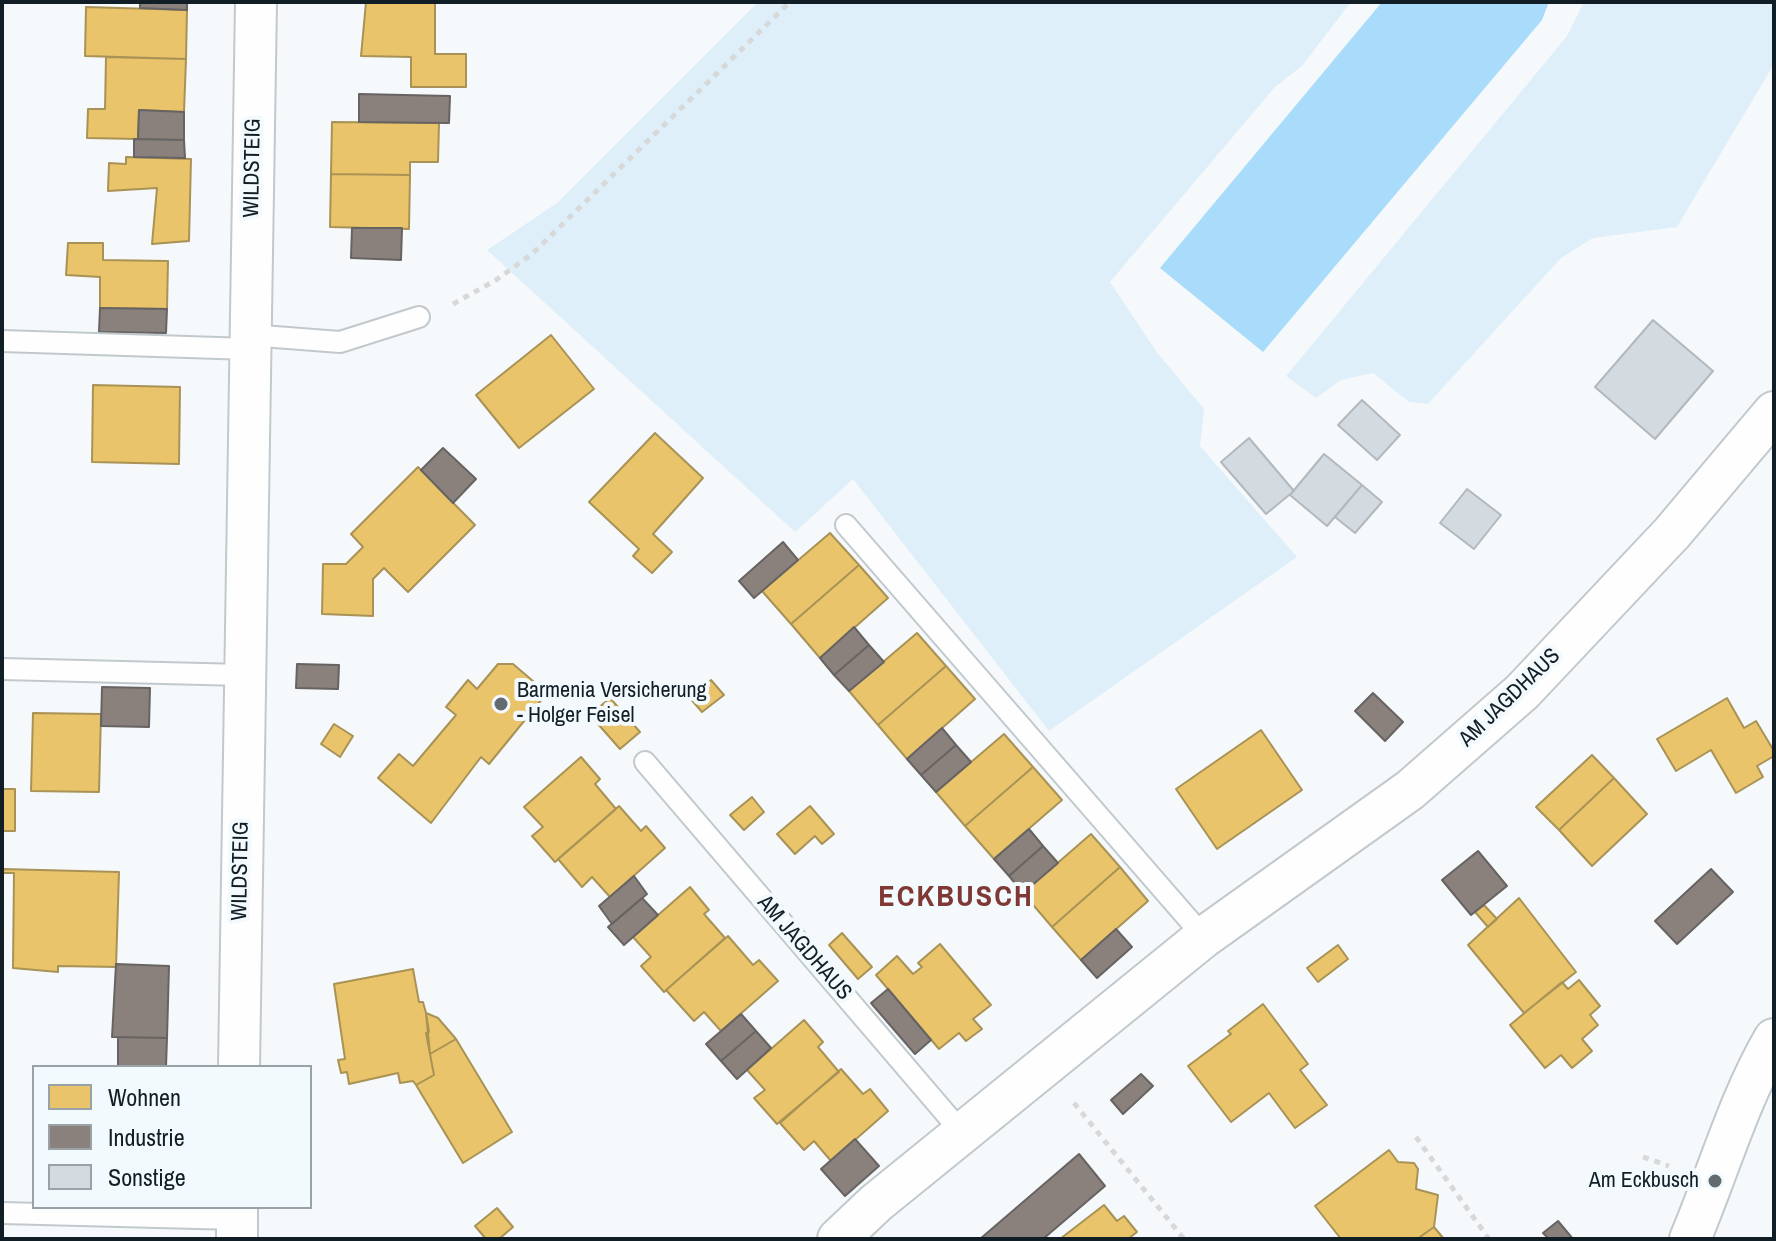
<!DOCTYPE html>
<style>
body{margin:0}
#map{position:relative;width:1776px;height:1241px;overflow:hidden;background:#f6f9fb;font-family:"Archivo Narrow",sans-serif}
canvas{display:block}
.frame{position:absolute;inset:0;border:4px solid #121e25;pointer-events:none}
.legend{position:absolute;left:32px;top:1065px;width:280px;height:144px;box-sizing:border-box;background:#f3fafe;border:2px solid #99a2a7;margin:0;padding:10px 14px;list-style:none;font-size:24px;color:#121e25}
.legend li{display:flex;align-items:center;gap:16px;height:40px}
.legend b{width:40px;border:2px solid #99a2a7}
</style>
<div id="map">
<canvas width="1776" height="1241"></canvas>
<div class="frame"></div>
<ul class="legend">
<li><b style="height:22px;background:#e9c46a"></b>Wohnen</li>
<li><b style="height:22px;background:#8a817c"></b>Industrie</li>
<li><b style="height:22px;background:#d3dbe0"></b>Sonstige</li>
</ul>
</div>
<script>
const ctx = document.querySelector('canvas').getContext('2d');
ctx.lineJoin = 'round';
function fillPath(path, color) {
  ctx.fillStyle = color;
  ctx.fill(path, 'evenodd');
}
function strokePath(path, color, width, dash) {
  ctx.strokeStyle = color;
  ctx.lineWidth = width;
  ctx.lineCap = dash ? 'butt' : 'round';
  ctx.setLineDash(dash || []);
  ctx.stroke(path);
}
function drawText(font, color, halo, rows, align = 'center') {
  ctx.font = font + ' "Archivo Narrow",sans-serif';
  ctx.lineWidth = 8;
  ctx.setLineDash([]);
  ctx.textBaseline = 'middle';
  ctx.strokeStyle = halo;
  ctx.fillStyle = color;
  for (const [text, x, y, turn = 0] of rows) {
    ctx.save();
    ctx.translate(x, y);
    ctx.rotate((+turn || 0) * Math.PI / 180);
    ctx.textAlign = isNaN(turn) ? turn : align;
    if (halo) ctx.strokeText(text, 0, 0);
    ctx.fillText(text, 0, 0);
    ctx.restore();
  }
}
fillPath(new Path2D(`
 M758,2H1351L1302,66L1275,87L1110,282L1156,351L1204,409L1200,446L1297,557L1049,731L853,479L795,532L487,250L557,203Z
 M1584,2H1774V64L1677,227L1593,238L1561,258L1428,404L1409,402L1373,373L1341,380L1316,398L1286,376L1567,36Z`), '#dfeff9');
fillPath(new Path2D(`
 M1382,2H1549L1542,20L1263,352L1160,268Z`), '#a8dcfa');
const homes = new Path2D(`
 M366,2H435V54H466V87H411V57L361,56Z
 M86,7L187,10L186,59L85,56Z
 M106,57L186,59L184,112L139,110L138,139L87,138L88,109H105Z
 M332,122L439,123L438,162H410V175L331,174Z
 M126,157L191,159L189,241L152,244L157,188L108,191L109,163L126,164Z
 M331,174L410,175L409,229L330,227Z
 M68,243H103V260L168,261L167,309L100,308V277L66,275Z
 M551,335L594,389L519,448L476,395Z
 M93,385L180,387L179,464L92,462Z
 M655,433L703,478L653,534L672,552L652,573L633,556L639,549L589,502Z
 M418,467L475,525L408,592L384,568L373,579V616L322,614L323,564H346L363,547L351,534Z
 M830,533L859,565L791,624L762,591Z
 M859,565L888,598L820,658L791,624Z
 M917,633L946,666L878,725L849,691Z
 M498,664H513L547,693L489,764L481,757L431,823L378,778L399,754L413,766L456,715L446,707L468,680L477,689Z
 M946,666L975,699L907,759L878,725Z
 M711,680L724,695L702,712L689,697Z
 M610,698L640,732L620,749L590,715Z
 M1727,698L1744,728L1756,721L1774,751V756L1757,766L1763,777L1736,793L1711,750L1676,771L1657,739Z
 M33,713L101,714L99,792L31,791Z
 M334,724L353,736L340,757L321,744Z
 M1261,730L1302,790L1217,849L1176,789Z
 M1004,734L1033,767L965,826L936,792Z
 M1592,755L1614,778L1559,830L1536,807Z
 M581,757L600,779L595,784L616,809L555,862L532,836L543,827L524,807Z
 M1033,767L1062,800L994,859L965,826Z
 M1614,778L1647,814L1592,866L1559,830Z
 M2,789H15V831H2Z
 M752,797L764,812L744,830L730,815Z
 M619,806L641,831L646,826L665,848L610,897L592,877L582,887L558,859Z
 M810,806L834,834L822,844L815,836L795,854L777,834Z
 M1091,834L1120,867L1052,927L1023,893Z
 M1120,867L1148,901L1081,960L1052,927Z
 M2,869L119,872L116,967L58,966V972L13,968L14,873H2Z
 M690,887L709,910L704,914L725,938L664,992L641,966L651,957L633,937Z
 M1519,898L1576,972L1524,1013L1468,945Z
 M1484,905L1497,919L1488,927L1475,912Z
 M842,933L872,967L858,979L829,945Z
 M728,936L753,965L759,960L778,981L721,1031L704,1012L694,1021L666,990Z
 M940,944L991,1005L973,1019L982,1029L966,1041L959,1033L939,1049L876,975L897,956L913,974L922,967L918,963Z
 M1338,945L1348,959L1318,982L1307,968Z
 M413,969L419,1002H423L426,1013L429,1032L426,1033L434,1075L416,1085L413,1081L400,1083L398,1073L349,1084L347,1072L341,1073L338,1060L345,1059L334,984Z
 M1579,980L1600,1006L1590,1015L1598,1025L1582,1039L1592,1051L1572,1068L1561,1055L1545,1068L1510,1025L1562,982L1568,989Z
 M1263,1004L1308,1064L1300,1070L1327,1105L1295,1128L1269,1093L1231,1122L1188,1066L1231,1034L1228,1031Z
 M426,1013L438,1018L456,1039L430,1054Z
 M804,1020L823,1042L818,1047L839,1072L777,1124L754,1098L765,1090L747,1070Z
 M456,1039L512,1132L463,1163L416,1085L434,1075L430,1054Z
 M841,1069L863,1094L870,1089L888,1111L831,1161L814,1141L804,1150L780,1123Z
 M1389,1150L1398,1162L1414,1163L1418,1169L1416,1189L1438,1195L1434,1227L1417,1239H1341L1315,1206Z
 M1104,1205L1117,1221L1124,1216L1137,1232L1128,1239H1060Z
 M497,1208L513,1227L499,1239H486L475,1226Z
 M1434,1227L1444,1239H1417Z`);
fillPath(homes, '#e9c46a');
strokePath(homes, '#a89255', 2);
const industry = new Path2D(`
 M140,2H187V10L140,8Z
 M359,94L450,96L449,123L359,122Z
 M139,110L184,112V140L138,139Z
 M134,139L184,140L185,158L134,157Z
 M352,228H402L401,260L351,258Z
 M100,308L167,309L166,333L99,332Z
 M443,448L476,479L453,503L421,470Z
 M783,542L798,560L754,598L739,581Z
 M854,627L869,645L834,675L820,658Z
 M869,645L884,662L849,691L834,675Z
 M297,664L339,665L338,689L296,688Z
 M102,687L150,688L149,727L101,726Z
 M1373,693L1403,722L1385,741L1355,711Z
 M942,728L956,745L921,775L907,759Z
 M956,745L971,762L936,792L921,775Z
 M1029,829L1043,846L1009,876L994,859Z
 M1043,846L1058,863L1023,893L1009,876Z
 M1478,851L1507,886L1471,915L1442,880Z
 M1711,869L1733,892L1677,944L1655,921Z
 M634,876L647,894L612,924L599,906Z
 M642,898L658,915L624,945L608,927Z
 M1116,929L1132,947L1097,978L1081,960Z
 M116,964L169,966L167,1038L112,1037Z
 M888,989L931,1040L915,1054L871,1003Z
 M741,1014L756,1031L721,1061L706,1044Z
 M756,1031L771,1048L737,1079L721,1061Z
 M118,1037L167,1038L166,1067H118Z
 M1141,1074L1153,1086L1123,1114L1111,1100Z
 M855,1139L879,1166L845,1196L821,1169Z
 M1079,1154L1105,1186L1043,1239H980Z
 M1558,1221L1573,1239H1549L1543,1233Z`);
fillPath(industry, '#8a817c');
strokePath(industry, '#666362', 2);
const building = new Path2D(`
 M1653,320L1713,371L1655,439L1595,387Z
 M1362,400L1400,435L1377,460L1338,425Z
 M1249,438L1294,491L1266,514L1221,462Z
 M1324,454L1362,485L1327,526L1290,495Z
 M1362,485L1382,502L1355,533L1335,517Z
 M1467,489L1501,515L1474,549L1440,523Z`);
fillPath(building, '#d3dbe0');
strokePath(building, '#b2b9be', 2);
const lane = new Path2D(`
 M249,335L340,342L419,317
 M2,341L249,349
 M846,525L1204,937
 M2,669L243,675
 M645,762L964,1135
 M2,1213L237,1219`);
const street = new Path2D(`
 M239,1067L256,2
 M237,1207V1239
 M838,1239L876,1203L1204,937L1410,790L1522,692L1672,533L1774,412
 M1690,1239C1718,1173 1738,1101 1774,1039`);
strokePath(lane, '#c1c9cd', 24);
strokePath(street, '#c1c9cd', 44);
strokePath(new Path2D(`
 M453,304L496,280L532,254L790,2
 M1074,1103L1184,1239
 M1416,1137L1489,1239
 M1643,1157L1669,1166`), '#d7d8d9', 5, [6, 6]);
strokePath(lane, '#fefefe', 20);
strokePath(street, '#fefefe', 40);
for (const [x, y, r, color] of [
 [501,704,8,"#626b70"],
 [1715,1181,8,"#626b70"]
]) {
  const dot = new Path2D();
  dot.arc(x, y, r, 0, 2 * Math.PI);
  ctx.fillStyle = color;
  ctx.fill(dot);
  strokePath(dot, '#f3fafe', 3);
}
drawText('22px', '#121e25', '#f3fafe', [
 ["WILDSTEIG",253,168,-89],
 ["AM JAGDHAUS",1510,698,-44],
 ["WILDSTEIG",241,871,-89],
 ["AM JAGDHAUS",804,948,49]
]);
drawText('22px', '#121e25', '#f3fafe', [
 ["Barmenia Versicherung",517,691],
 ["- Holger Feisel",517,716],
 ["Am Eckbusch",1699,1181,"right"]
], 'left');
ctx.letterSpacing = '2px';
drawText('bold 30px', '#803834', '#f3fafe', [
 ["ECKBUSCH",956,898]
]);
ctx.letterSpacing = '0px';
</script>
